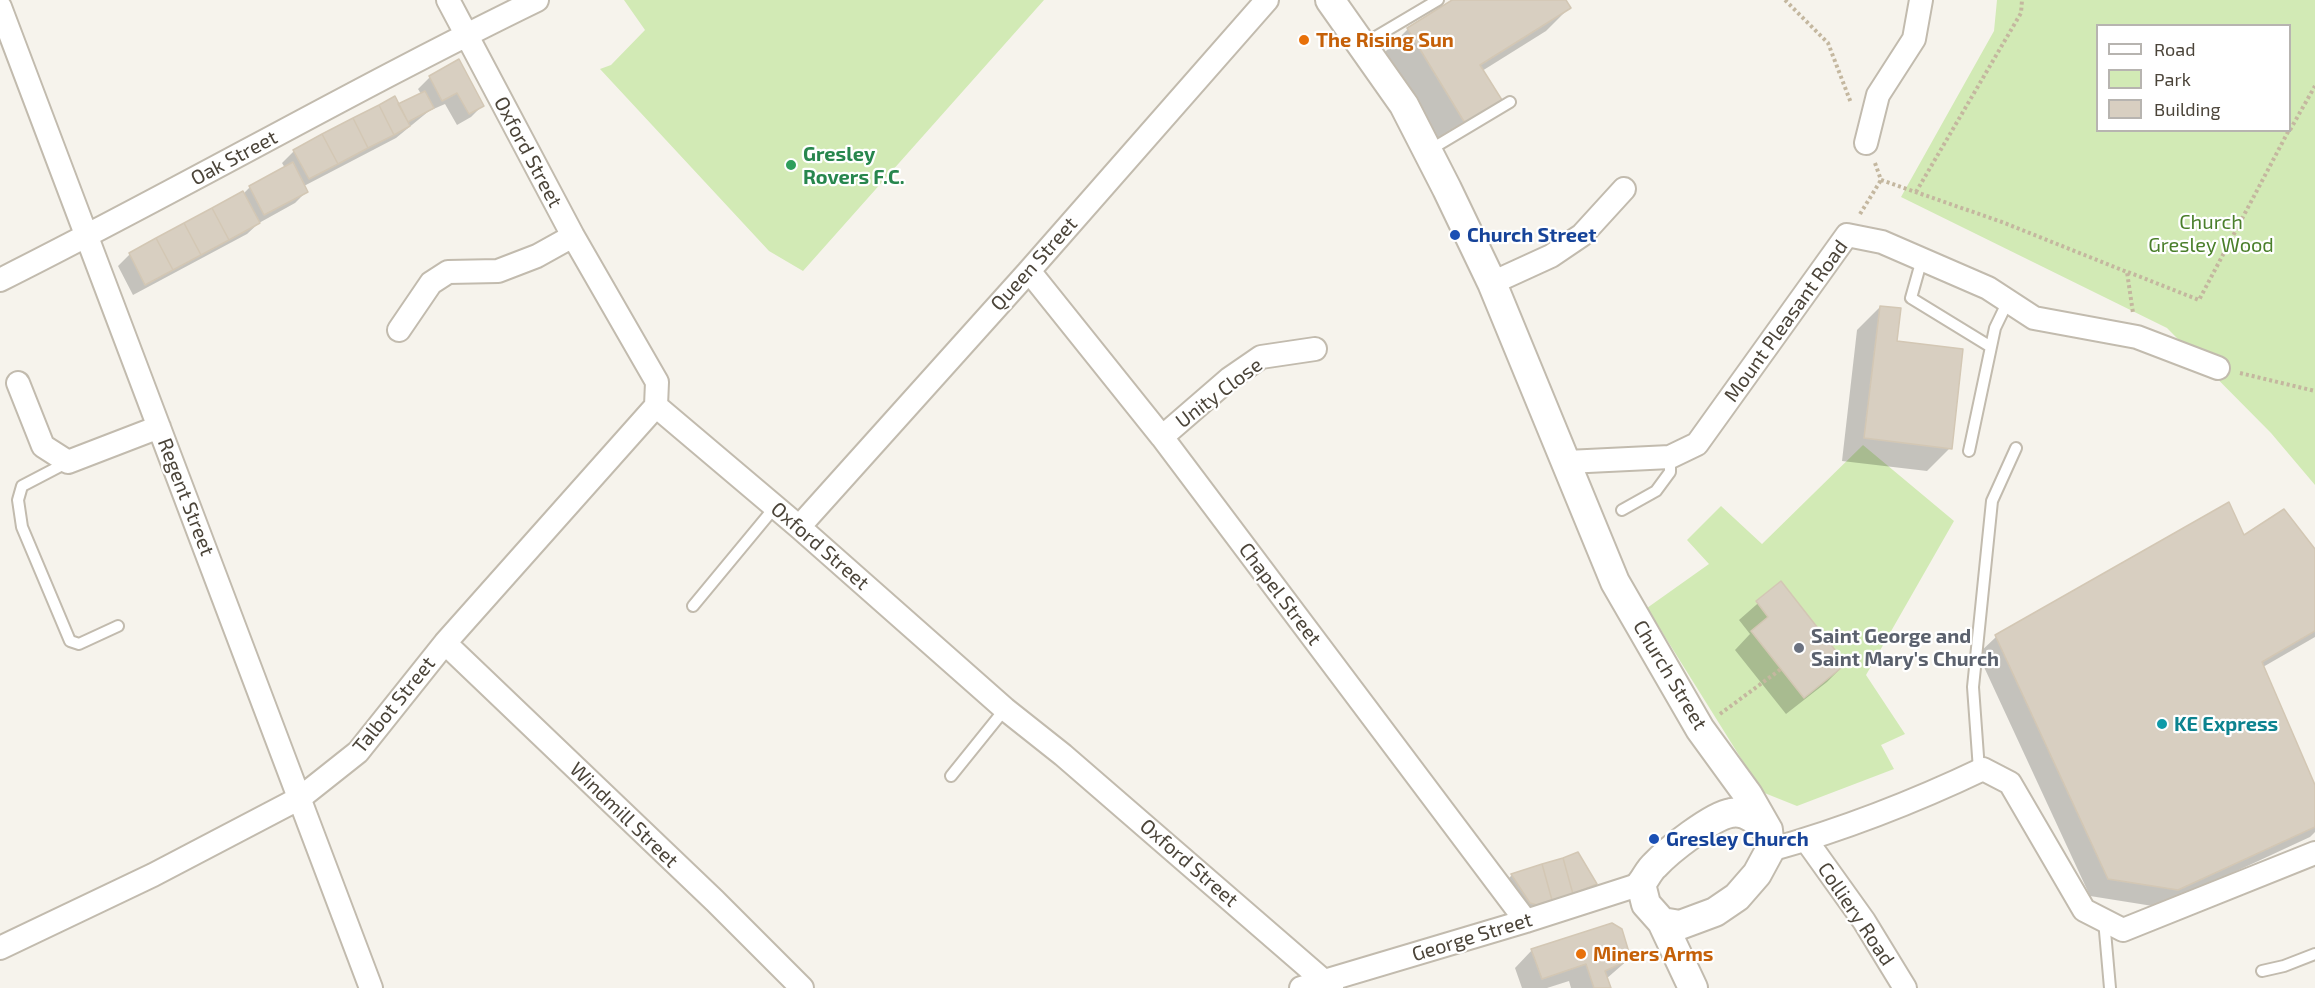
<!DOCTYPE html>
<style>
body{margin:0}
#map{position:relative;width:2315px;height:988px;overflow:hidden;background:#f6f3ec;font-family:"Exo 2",sans-serif}
canvas{display:block}
.legend{position:absolute;left:2096px;top:24px;width:195px;height:108px;box-sizing:border-box;background:#fff;border:2px solid #b7b4b0;margin:0;padding:8px 10px;list-style:none;font-size:18px;color:#4b4439}
.legend li{display:flex;align-items:center;gap:12px;height:30px}
.legend b{width:30px;border:2px solid #b7b4b0}
</style>
<div id="map">
<canvas width="2315" height="988"></canvas>
<ul class="legend">
<li><b style="height:8px;background:#fff"></b>Road</li>
<li><b style="height:16px;background:#d2eab5"></b>Park</li>
<li><b style="height:16px;background:#d8cfc1"></b>Building</li>
</ul>
</div>
<script>
const ctx = document.querySelector('canvas').getContext('2d');
ctx.lineJoin = 'round';
function fillPath(path, color) {
  ctx.fillStyle = color;
  ctx.fill(path, 'evenodd');
}
function strokePath(path, color, width, dash) {
  ctx.strokeStyle = color;
  ctx.lineWidth = width;
  ctx.lineCap = dash ? 'butt' : 'round';
  ctx.setLineDash(dash || []);
  ctx.stroke(path);
}
function drawText(font, color, halo, rows, align = 'center') {
  ctx.font = font + ' "Exo 2",sans-serif';
  ctx.lineWidth = 4.5;
  ctx.setLineDash([]);
  ctx.textBaseline = 'middle';
  ctx.strokeStyle = halo;
  ctx.fillStyle = color;
  for (const [text, x, y, turn = 0] of rows) {
    ctx.save();
    ctx.translate(x, y);
    ctx.rotate((+turn || 0) * Math.PI / 180);
    ctx.textAlign = isNaN(turn) ? turn : align;
    if (halo) ctx.strokeText(text, 0, 0);
    ctx.fillText(text, 0, 0);
    ctx.restore();
  }
}
fillPath(new Path2D(`
 M624,0H1044L803,271L769,251L600,69L611,65L645,30Z
 M1997,0H2315V485L2271,433L2167,328L1901,197L1994,31ZM2098,26H2290V130H2098Z
 M1863,445L1954,521L1866,675L1905,734L1881,745L1894,769L1797,806L1762,792L1647,608L1709,564L1687,540L1721,506L1762,544Z`), '#d2eab5');
fillPath(new Path2D(`
 M1455,0H1564L1569,8L1546,31L1482,71L1500,100L1477,123L1442,145L1385,52L1408,29Z
 M459,61L483,105L471,117L457,125L445,104L429,111L396,138L304,186L307,191L295,203L259,223L247,234L133,295L118,266L130,254L243,194L250,187L285,168L282,163L294,151L394,98L398,106L421,94L418,89L430,77Z
 M1880,307L1896,342L1950,448L1927,471L1842,461L1857,330Z
 M2243,537L2315,551V637L2263,667L2315,789V832L2310,837L2159,907L2090,896L1978,654L1996,637Z
 M1781,583L1845,664L1827,682L1786,714L1735,650L1750,634L1739,620Z
 M1577,854L1595,884L1583,896L1525,916L1500,887L1512,875Z
 M1532,950L1629,959L1606,979L1610,988H1571L1569,981L1547,988H1522L1515,968Z`), '#0003');
const building = new Path2D(`
 M1452,0H1566L1571,8L1480,65L1502,100L1465,123L1407,28Z
 M459,59L484,106L469,114L457,93L442,101L429,76Z
 M425,91L434,108L408,122L398,104Z
 M395,96L410,126L394,135L379,105Z
 M379,105L394,135L368,148L353,118Z
 M353,118L368,148L338,164L322,134Z
 M322,134L338,164L309,179L293,150Z
 M293,162L308,192L264,215L249,186Z
 M243,191L260,223L229,240L212,208Z
 M212,208L229,240L201,255L184,223Z
 M184,223L201,255L173,270L156,238Z
 M156,238L173,270L145,285L129,253Z
 M1880,306L1901,308L1897,341L1963,349L1952,449L1864,438Z
 M2229,502L2244,535L2284,509L2315,549V631L2262,662L2315,785V827L2178,890L2108,879L1995,635Z
 M1781,581L1846,664L1804,698L1751,631L1768,617L1756,601Z
 M1578,852L1597,884L1573,894L1563,858Z
 M1563,858L1573,894L1552,900L1542,864Z
 M1542,864L1552,900L1537,905L1530,903L1511,874Z
 M1612,923L1622,929L1631,959L1605,971L1611,988H1594L1586,964L1542,979L1531,949Z`);
fillPath(building, '#d8cfc1');
strokePath(building, '#d3c7b4', 1.5);
const service = new Path2D(`
 M1362,45L1438,0
 M1428,151L1510,102
 M1922,259L1911,298L1991,347
 M1969,451L1995,328L2008,301
 M68,462L22,486L18,500L22,527L70,641L79,644L118,626
 M1622,510L1656,491L1670,472V457
 M693,606L775,507
 M1979,770L1973,687L1992,501L2016,448
 M951,776L1005,709
 M2104,920L2110,988
 M2262,971L2284,966L2315,954`);
const minor = new Path2D(`
 M448,0L573,236L657,382L656,406L799,527L1005,709L1063,755L1332,988
 M0,7L371,988
 M1866,143L1878,95L1914,39L1921,0
 M1029,271L1162,437L1526,921
 M0,280C180,190 356,88 537,0
 M1492,283L1551,256L1582,235L1624,189
 M399,330L431,283L448,272L498,271L537,256L573,236
 M18,383L43,446L68,462L159,427
 M1162,437L1229,379L1261,357L1315,349
 M1567,462L1670,457L1697,444L1847,235L1882,242L1988,288L2034,318L2137,337L2218,368
 M799,527L1029,271L1267,0
 M445,643L715,901L802,988
 M1806,840L1864,921L1905,988
 M1770,850C1841,830 1916,801 1983,769L2010,783L2084,910L2123,930L2315,853
 M0,948L153,875L300,798L358,752L445,643L656,406
 M1301,988L1526,921L1641,884`);
const tertiary = new Path2D(`
 M1330,0L1404,105L1447,189L1492,283L1615,582L1700,729L1748,795L1768,830
 M1662,922L1680,925L1715,912L1737,897L1757,874L1770,850L1768,830C1758,821 1745,810 1731,813C1712,816 1668,851 1655,865C1649,870 1646,878 1641,884L1646,904L1662,922L1693,988`);
strokePath(service, '#c2bbae', 14);
strokePath(minor, '#c2bbae', 26);
strokePath(tertiary, '#c2bbae', 32);
strokePath(new Path2D(`
 M1785,0L1828,43L1851,103
 M2290,130L2315,86
 M1875,163L1881,180L2002,222L2127,272L2133,313
 M1916,192L2021,13L2022,0
 M1860,214L1881,180
 M2128,272L2199,300L2289,130
 M2240,373L2315,391
 M1720,714L1781,669`), '#c4b79f', 4, [3, 3]);
strokePath(service, '#fff', 10);
strokePath(minor, '#fff', 22);
strokePath(tertiary, '#fff', 28);
for (const [x, y, r, color] of [
 [1304,40,6,"#e8710a"],
 [791,165,6,"#2e9e5b"],
 [1455,235,6,"#1a4fb4"],
 [1799,648,6,"#6b7280"],
 [2162,724,6,"#0f9aa8"],
 [1654,839,6,"#1a4fb4"],
 [1581,954,6,"#e8710a"]
]) {
  const dot = new Path2D();
  dot.arc(x, y, r, 0, 2 * Math.PI);
  ctx.fillStyle = color;
  ctx.fill(dot);
  strokePath(dot, '#fff', 2);
}
drawText('bold 20px', '#c56008', '#fff', [
 ["The Rising Sun",1316,40],
 ["Miners Arms",1593,954]
], 'left');
drawText('20px', '#4b4439', '#fff', [
 ["Oxford Street",528,152,62],
 ["Oak Street",234,158,-28],
 ["Queen Street",1034,264,-48],
 ["Mount Pleasant Road",1786,321,-54],
 ["Unity Close",1219,393,-37],
 ["Regent Street",186,497,69],
 ["Oxford Street",820,546,41],
 ["Chapel Street",1280,594,53],
 ["Church Street",1670,675,59],
 ["Talbot Street",394,705,-51],
 ["Windmill Street",624,815,44],
 ["Oxford Street",1189,863,41],
 ["Colliery Road",1856,914,56],
 ["George Street",1472,937,-17]
]);
drawText('bold 20px', '#27864d', '#fff', [
 ["Gresley",803,154],
 ["Rovers F.C.",803,177]
], 'left');
drawText('20px', '#4a7f2a', '#fff', [
 ["Church",2211,222],
 ["Gresley Wood",2211,245]
]);
drawText('bold 20px', '#164399', '#fff', [
 ["Church Street",1467,235],
 ["Gresley Church",1666,839]
], 'left');
drawText('bold 20px', '#5b616d', '#fff', [
 ["Saint George and",1811,636],
 ["Saint Mary's Church",1811,659]
], 'left');
drawText('bold 20px', '#0d838f', '#fff', [
 ["KE Express",2174,724]
], 'left');
</script>
